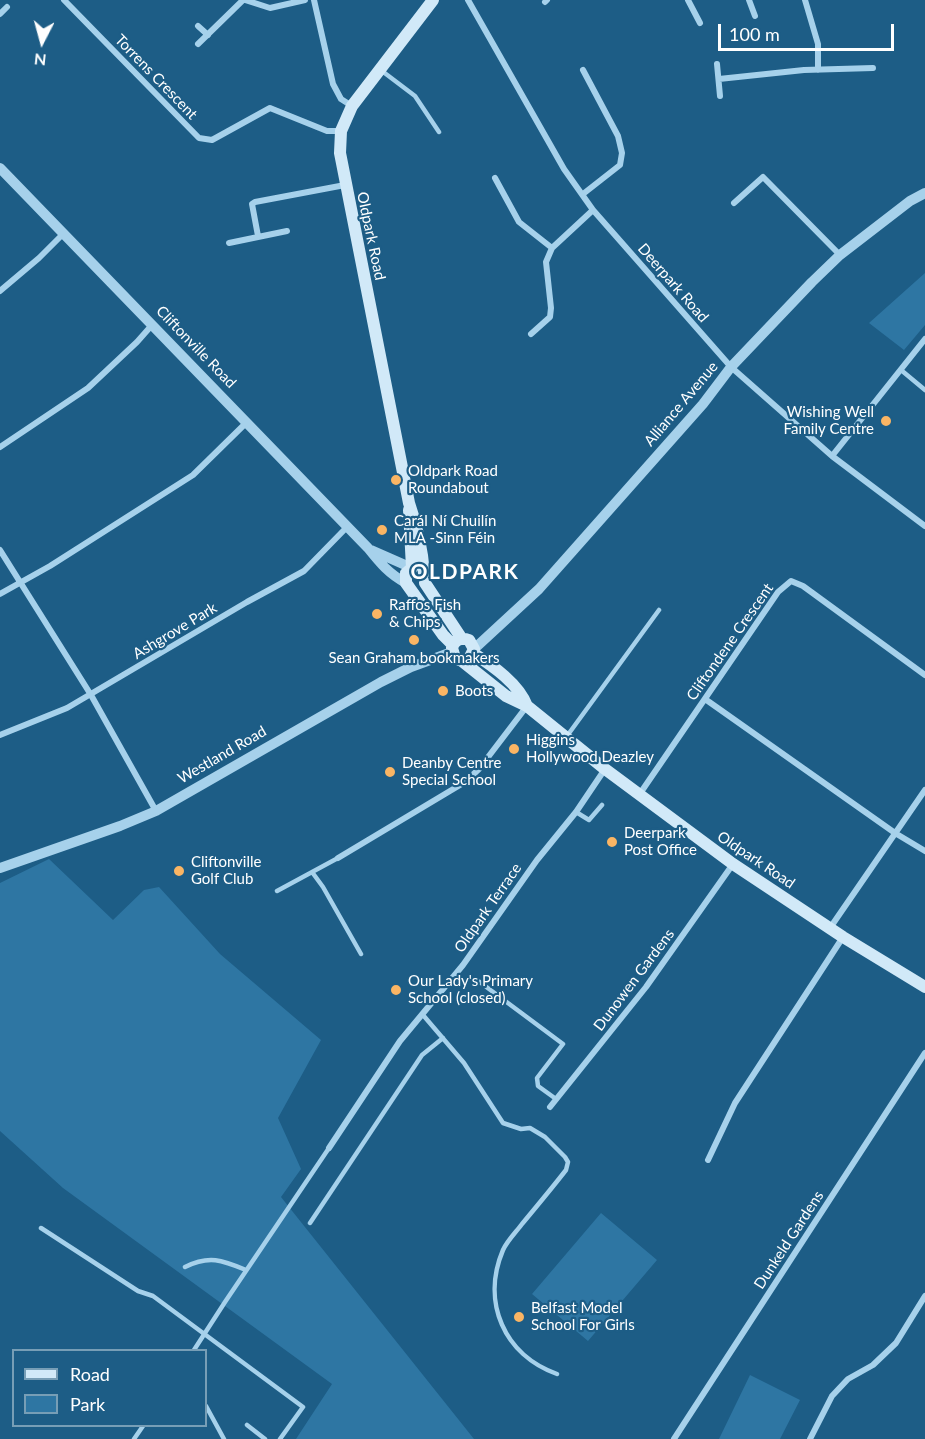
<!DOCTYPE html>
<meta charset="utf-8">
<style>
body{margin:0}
#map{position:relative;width:925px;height:1439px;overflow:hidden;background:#1d5d86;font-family:Lato,sans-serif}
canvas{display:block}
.legend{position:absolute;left:12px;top:1349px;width:195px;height:78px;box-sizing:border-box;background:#1d5d86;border:2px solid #779eb6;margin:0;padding:8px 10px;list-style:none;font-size:18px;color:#fff}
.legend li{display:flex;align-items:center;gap:12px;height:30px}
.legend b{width:30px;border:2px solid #779eb6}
.north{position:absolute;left:12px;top:12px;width:60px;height:60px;-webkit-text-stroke:4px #1d5d86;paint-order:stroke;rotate:186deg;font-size:16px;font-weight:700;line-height:24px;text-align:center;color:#fff}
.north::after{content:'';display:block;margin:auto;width:21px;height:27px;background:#fff;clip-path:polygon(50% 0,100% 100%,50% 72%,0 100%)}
.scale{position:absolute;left:718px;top:24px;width:176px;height:27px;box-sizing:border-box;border:3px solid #fff;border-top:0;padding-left:8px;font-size:18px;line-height:21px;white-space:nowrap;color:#fff;-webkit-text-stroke:4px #1d5d86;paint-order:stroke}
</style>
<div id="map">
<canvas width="925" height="1439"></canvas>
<ul class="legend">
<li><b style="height:8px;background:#d1e9f8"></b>Road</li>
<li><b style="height:16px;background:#2e76a3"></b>Park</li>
</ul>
<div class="north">N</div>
<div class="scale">100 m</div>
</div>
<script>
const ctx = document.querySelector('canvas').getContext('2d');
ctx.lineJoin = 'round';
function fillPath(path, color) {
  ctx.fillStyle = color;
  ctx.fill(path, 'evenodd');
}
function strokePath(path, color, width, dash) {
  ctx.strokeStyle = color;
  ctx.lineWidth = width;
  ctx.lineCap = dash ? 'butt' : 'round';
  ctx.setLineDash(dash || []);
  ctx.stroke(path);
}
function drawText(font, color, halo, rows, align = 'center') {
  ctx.font = font + ' Lato,sans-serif';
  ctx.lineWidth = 4.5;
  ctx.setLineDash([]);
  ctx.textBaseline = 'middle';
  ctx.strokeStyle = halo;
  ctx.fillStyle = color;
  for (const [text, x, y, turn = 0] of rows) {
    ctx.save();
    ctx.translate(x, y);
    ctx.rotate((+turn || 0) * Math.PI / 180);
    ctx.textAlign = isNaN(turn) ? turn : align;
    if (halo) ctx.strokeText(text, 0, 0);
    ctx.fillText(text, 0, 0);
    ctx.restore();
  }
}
fillPath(new Path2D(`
 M925,273V325L904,350L869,323Z
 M49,859L113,920L144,890L159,887L220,954L321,1040L278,1118L301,1169L281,1197L474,1439H296L332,1384L63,1188L0,1131V883Z
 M601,1213L657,1260L588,1341L532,1294Z
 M750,1375L800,1400L780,1439H719Z`), '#2e76a3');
strokePath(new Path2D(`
 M382,71L415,96L439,132
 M901,370L925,390
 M567,736L659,610
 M576,812L589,820L602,805
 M312,872L323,887L361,954
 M277,891L338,858
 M477,980L563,1044L537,1078L538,1086L556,1099
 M423,1015L464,1063L503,1123L521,1129L530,1128L545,1137L565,1157L568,1162L566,1170C552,1188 537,1206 522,1224C516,1232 507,1241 503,1250C481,1302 504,1355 557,1374
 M310,1223L422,1055L443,1038
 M41,1228L138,1291L153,1296L303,1407L280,1439
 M185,1267C209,1255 222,1260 246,1270
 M194,1350L225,1302L329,1148
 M206,1406L224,1439
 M247,1425L265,1439
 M134,1439L143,1426`), '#a6d1eb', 4.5);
strokePath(new Path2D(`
 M64,0L199,138L212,140L270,108L327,131H341
 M245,0L270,8L305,0
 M314,0L333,84L341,99L352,106
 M468,0L564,169L593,210L731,367L832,456L925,526
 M688,0L700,23
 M749,0L755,16
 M805,0L818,44V70
 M545,2L547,0
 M0,14L7,7
 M198,26L208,35
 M198,44L243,0
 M717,64L720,96
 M719,79L804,70L873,68
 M495,178L519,222L552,248
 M583,194L620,165L622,153L618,136L583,70
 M734,203L763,177L840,255
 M258,236L252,204L255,202L345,185
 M229,243L287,231
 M0,291L39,258L64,233
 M531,334L550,317L551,308L546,262L552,248L593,210
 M0,447L88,388L137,342L152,325
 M832,456L925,339
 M0,550L91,695L156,811
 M0,594L50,566L193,475L247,422
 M705,699L895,833L925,851
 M0,735L67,708L247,602L304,571L347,527
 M639,795L778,592L791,581L803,586L925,675
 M338,858L465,782L479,769L527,706
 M830,928L925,790
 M550,1107L646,987L733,864
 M329,1148L400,1041L463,965L537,860L576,812L605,769
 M708,1160L735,1103L843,937
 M674,1439L925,1053
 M810,1439L832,1396L848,1379L873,1365L896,1343L925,1296`), '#a6d1eb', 6);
strokePath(new Path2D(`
 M0,168L368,548C380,563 389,574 406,583
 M371,550L412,568
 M474,649L539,589L703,404L731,367L812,282L840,255L910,201L925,193
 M0,868L120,826L156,811L381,682L411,667L452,652`), '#a6d1eb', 10);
strokePath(new Path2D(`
 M409,510L412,568
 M412,568L406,573V583L443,635L453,645
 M424,573C422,548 417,526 409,503L340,153L341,131L352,106L433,0
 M425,583L462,639
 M473,653C493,666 519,684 527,706
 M462,661L469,659L474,649L469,640C461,637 454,640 452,648L455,658L462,661L506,696L527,706L605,769L733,864L843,937L925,987`), '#d1e9f8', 12);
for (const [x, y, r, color] of [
 [886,421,6,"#fab564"],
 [396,480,6,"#fab564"],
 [382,530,6,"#fab564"],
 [377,614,6,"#fab564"],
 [414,640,6,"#fab564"],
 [443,691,6,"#fab564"],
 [514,749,6,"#fab564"],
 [390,772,6,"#fab564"],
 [612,842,6,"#fab564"],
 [179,871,6,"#fab564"],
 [396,990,6,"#fab564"],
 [519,1317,6,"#fab564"]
]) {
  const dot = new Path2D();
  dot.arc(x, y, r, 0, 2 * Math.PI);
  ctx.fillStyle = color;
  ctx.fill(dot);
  strokePath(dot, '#1d5d86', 2);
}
drawText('15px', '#fff', '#1d5d86', [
 ["Torrens Crescent",156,77,46],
 ["Oldpark Road",371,236,78],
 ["Deerpark Road",673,283,49],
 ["Cliftonville Road",196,347,46],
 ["Alliance Avenue",681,404,-50],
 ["Ashgrove Park",175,631,-31],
 ["Cliftondene Crescent",730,642,-55],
 ["Westland Road",222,755,-30],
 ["Oldpark Road",756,860,34],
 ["Oldpark Terrace",488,908,-55],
 ["Dunowen Gardens",634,980,-53],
 ["Dunkeld Gardens",789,1240,-57]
]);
drawText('15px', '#fff', '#1d5d86', [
 ["Wishing Well",874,412,"right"],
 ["Family Centre",874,429,"right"],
 ["Oldpark Road",408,471],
 ["Roundabout",408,488],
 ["Carál Ní Chuilín",394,521],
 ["MLA -Sinn Féin",394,538],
 ["Raffos Fish",389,605],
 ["& Chips",389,622],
 ["Sean Graham bookmakers",414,658,"center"],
 ["Boots",455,691],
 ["Higgins",526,740],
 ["Hollywood Deazley",526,757],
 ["Deanby Centre",402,763],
 ["Special School",402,780],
 ["Deerpark",624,833],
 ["Post Office",624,850],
 ["Cliftonville",191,862],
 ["Golf Club",191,879],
 ["Our Lady's Primary",408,981],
 ["School (closed)",408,998],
 ["Belfast Model",531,1308],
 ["School For Girls",531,1325]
], 'left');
ctx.letterSpacing = '1.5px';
drawText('bold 21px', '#fff', '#1d5d86', [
 ["OLDPARK",465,572]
]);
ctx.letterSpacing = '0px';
</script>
